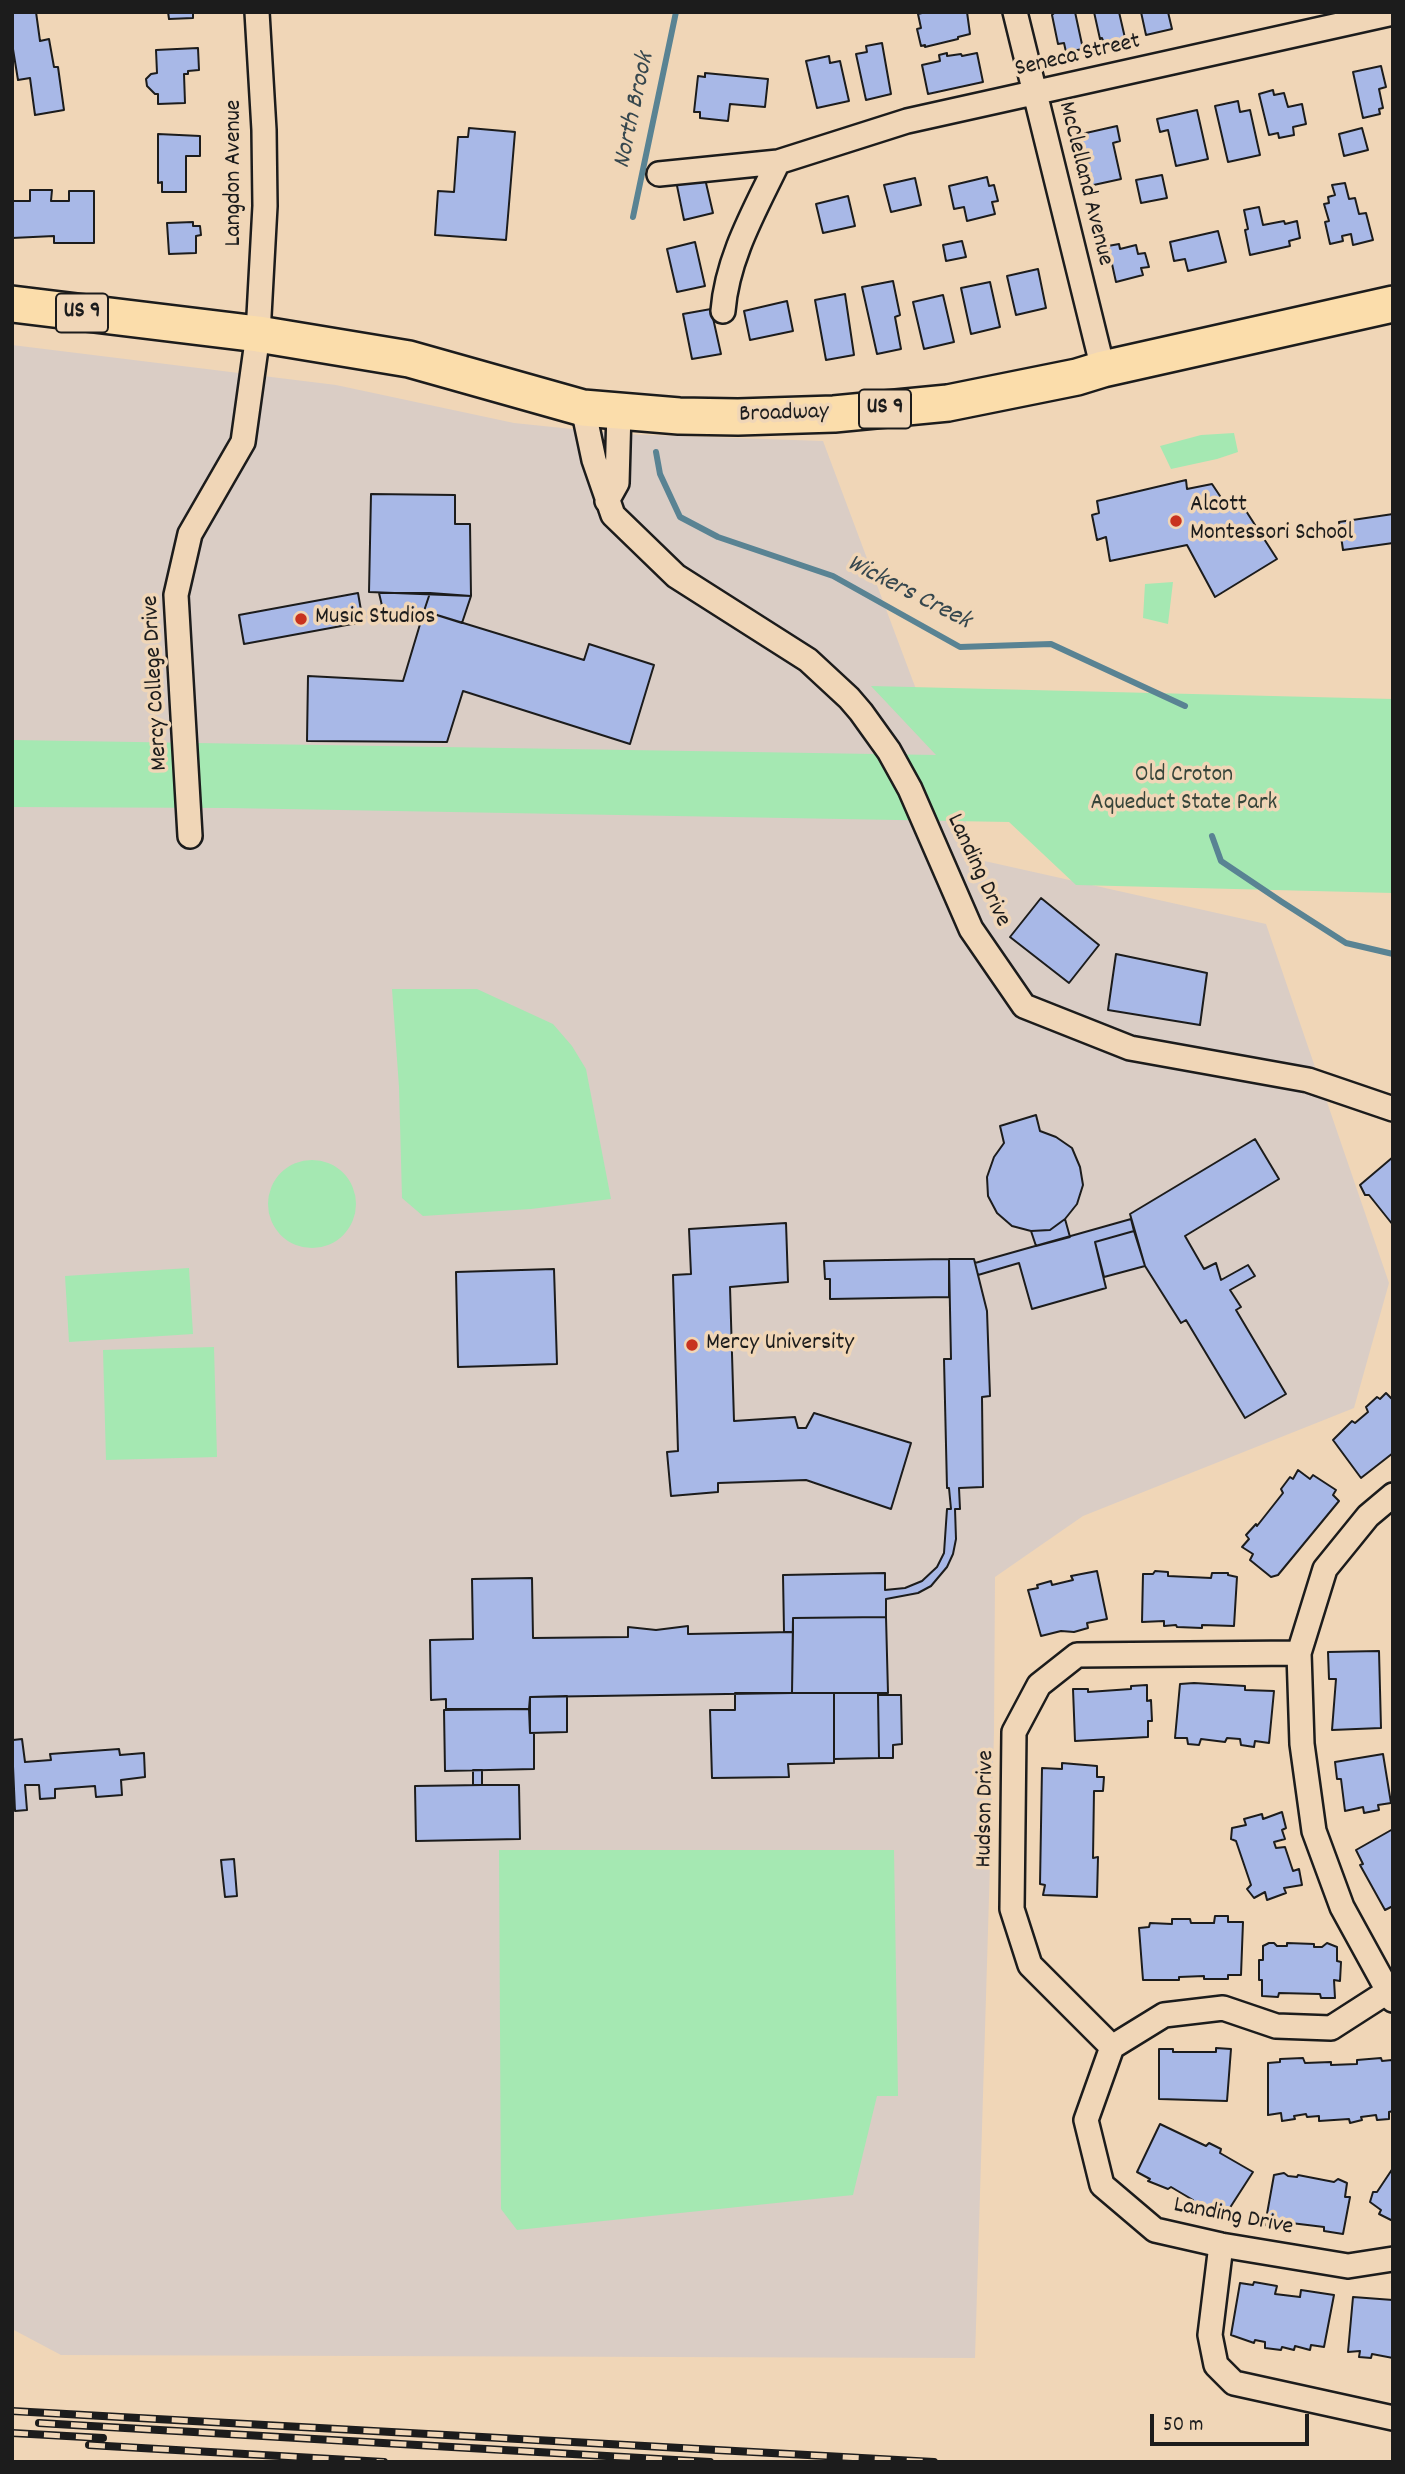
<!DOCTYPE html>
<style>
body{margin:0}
#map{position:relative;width:1405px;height:2474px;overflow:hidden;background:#f0d6b7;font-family:Dekko,sans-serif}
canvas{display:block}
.frame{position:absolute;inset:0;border:14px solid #1c1c1c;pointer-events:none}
.scale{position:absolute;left:1150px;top:2414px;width:159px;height:32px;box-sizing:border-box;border:4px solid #1c1c1c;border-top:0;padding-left:9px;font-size:21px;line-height:24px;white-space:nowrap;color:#1c1c1c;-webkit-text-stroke:5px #f0d6b7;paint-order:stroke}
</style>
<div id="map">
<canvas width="1405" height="2474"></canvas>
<div class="frame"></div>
<div class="scale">50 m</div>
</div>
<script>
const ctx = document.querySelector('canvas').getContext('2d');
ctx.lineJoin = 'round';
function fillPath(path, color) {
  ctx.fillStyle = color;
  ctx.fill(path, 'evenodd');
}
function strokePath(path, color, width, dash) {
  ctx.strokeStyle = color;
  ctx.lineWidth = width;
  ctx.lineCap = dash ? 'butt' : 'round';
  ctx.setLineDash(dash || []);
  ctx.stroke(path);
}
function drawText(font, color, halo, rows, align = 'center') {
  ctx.font = font + ' Dekko,sans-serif';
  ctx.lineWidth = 7;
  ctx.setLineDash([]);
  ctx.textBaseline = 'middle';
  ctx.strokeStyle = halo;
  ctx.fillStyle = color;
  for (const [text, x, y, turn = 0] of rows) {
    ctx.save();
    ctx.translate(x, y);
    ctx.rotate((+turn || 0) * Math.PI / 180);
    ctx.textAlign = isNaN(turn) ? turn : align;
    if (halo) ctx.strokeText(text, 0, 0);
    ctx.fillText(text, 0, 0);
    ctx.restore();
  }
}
fillPath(new Path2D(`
 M12,345L336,385L514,423L621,434L823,441L980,860L1266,924L1389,1283L1354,1408L1083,1516L995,1577L994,1733L975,2358L61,2355L12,2329Z`), '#dacdc5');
fillPath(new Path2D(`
 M1234,433L1238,452L1217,459L1171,469L1160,446L1201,435Z
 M1173,582L1168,624L1143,618L1145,584Z
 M871,686L1393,699V893L1076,885L1009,822L228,808L12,807V740L936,755Z
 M392,989H477L553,1024L572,1046L586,1069L611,1199L531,1209L423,1216L402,1198L399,1087Z
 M268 1204a44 44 0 1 1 88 0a44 44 0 1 1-88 0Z
 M189,1268L193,1334L69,1342L65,1276Z
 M214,1347L217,1457L106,1460L103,1350Z
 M499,1850H894L898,2096H877L853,2195L517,2230L501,2209Z`), '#a5e8b2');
strokePath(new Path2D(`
 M633,217L676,12
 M656,452L660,474L680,517L718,537L833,576L960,647L1051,644L1185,706
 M1212,836L1221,861L1282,902L1346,943L1393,954`), '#598393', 6);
const building = new Path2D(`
 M12,12H36L40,41L49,39L54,67H58L64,110L35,115L30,78L18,80L12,43Z
 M168,12H193V18L169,19Z
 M926,12H967L970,34L958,37V39L925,47V45L921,46L917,29L921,28L918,14Z
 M1055,12H1075L1083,49L1066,52L1064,43L1058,44L1052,15Z
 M1094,12H1119L1125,38L1104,43L1102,38L1100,39Z
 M1141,12H1168L1172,29L1146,35Z
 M882,43L891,94L866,100L856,54L867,52L866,46Z
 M198,48L199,70L188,71V74H184L185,103L158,104V94H155L147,86L146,79L151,74L157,73L156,50Z
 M947,53V56L961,54L962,56L977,53L983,82L928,94L922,65L940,61L939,55Z
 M829,56L830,63L840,61L849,101L817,108L806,61Z
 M1381,66L1386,87L1379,89L1383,108L1379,109L1380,114L1363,118L1353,72Z
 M705,73L768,79L765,107L730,104L728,121L700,118V112H694L698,76L705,77Z
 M1273,90L1274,95L1284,93L1288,107L1302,104L1306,124L1293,127L1294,135L1279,138L1278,133L1269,135L1259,94Z
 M1238,101L1240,112L1250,110L1260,155L1228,162L1215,106Z
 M1197,110L1208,159L1176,166L1168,130L1160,132L1157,119Z
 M1117,126L1120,141L1113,143L1121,179L1089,186L1077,135Z
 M469,128L515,132L506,240L435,235L438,191L454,192L458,137H468Z
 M1362,128L1368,150L1344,156L1339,134Z
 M158,134L200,136V156H186V192H162V182L158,183Z
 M703,170L713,213L684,220L675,176Z
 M1162,175L1167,198L1141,203L1136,180Z
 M987,177L989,186L994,185L998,201L992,202L995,214L967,221L964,207L954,209L949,186Z
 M915,178L921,205L891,212L884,185Z
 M1345,183L1349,199L1355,198L1359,214L1366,213L1373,240L1353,245L1351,234L1342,236L1343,241L1330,244L1325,222L1329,221L1324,204L1329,203L1328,197L1335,195L1332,185Z
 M30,190H52L51,201H69V191H94V243H54V236L12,238V201H30Z
 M848,196L855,226L823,233L816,204Z
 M1259,207L1263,225L1284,221L1285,224L1297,221L1300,238L1289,241L1290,246L1250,255L1245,230L1248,229L1244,210Z
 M193,222V226H200L201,235L196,236V253L169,254L167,223Z
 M1218,231L1226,262L1188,271L1185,259L1174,261L1170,242Z
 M962,241L966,257L946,261L943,245Z
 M695,242L705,286L677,292L667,249Z
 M1119,244L1120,249L1136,245L1138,254L1145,253L1149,267L1141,268L1143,275L1116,282L1108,246Z
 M1038,269L1046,308L1016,315L1007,276Z
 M893,281L900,315L895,317L901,349L877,354L862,287Z
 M990,282L1000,327L971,334L961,288Z
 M845,294L854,355L826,360L815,300Z
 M943,295L954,342L924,349L913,302Z
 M787,301L793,331L750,340L744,311Z
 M711,309L721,354L692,359L683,314Z
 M1186,480L1187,489L1212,484L1226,505L1237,497L1277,559L1215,597L1187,545L1110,561L1106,537L1097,540L1092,515L1099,513L1097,501Z
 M371,494L455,495V524H470L471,596L369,592Z
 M1393,514V543L1343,550L1339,522Z
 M358,593L363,622L244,644L239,615Z
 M379,593H430L424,611L383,610Z
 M430,593L471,596L462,623L424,611Z
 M424,611L584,660L589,644L654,665L630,744L463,691L447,742L307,741L308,676L403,681Z
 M1041,898L1099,945L1069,983L1010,937Z
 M1116,954L1207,973L1200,1025L1108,1010Z
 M1036,1115L1040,1131L1056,1137L1072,1148L1080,1167L1083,1185L1077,1204L1065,1219L1050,1230L1031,1231L1012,1226L997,1213L988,1196L987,1177L994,1157L1004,1143L1000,1126Z
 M1255,1139L1279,1179L1185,1236L1204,1269L1216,1263L1221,1280L1248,1265L1255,1276L1230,1290L1241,1307L1236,1310L1286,1394L1245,1418L1186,1320L1181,1323L1145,1266L1130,1214Z
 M1393,1157V1225L1369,1195H1365L1360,1185Z
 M1065,1219L1070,1237L1036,1246L1031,1231L1050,1230Z
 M1131,1219L1134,1231L1095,1242L1106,1288L1032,1309L1019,1263L978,1275L975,1263Z
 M786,1223L788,1282L730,1287L734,1421L795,1417L798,1428H806L814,1413L911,1443L891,1509L806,1480L718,1483V1492L671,1496L667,1452L678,1451L673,1275L691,1274L689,1229Z
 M1134,1231L1145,1266L1104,1277L1095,1242Z
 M949,1259H974L987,1311L990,1396L982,1397L983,1487L959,1488L960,1509H955L956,1539L953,1554L947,1567L931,1586L918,1593L886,1599V1617L793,1618V1632H784L783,1575L885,1573V1590L905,1588L922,1581L937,1567L944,1553L947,1509H951L949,1488H947L944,1359H951Z
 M949,1259V1297L830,1299V1279H825L824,1261Z
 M554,1269L557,1364L458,1367L456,1272Z
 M1386,1393L1393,1400V1453L1361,1478L1333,1440L1352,1421L1355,1423L1368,1412L1366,1407L1377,1397L1380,1399Z
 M1298,1470L1310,1479L1313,1475L1336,1490L1333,1495L1339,1501L1278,1575L1271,1577L1250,1560L1253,1554L1242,1547L1249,1539L1246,1535L1256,1524L1257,1526L1283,1493L1281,1489L1290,1477L1293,1479Z
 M1097,1571L1107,1619L1087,1623L1088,1628L1074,1632L1061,1631L1041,1636L1028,1590L1038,1588L1037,1585L1051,1581L1052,1585L1073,1580L1071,1576Z
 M1155,1571L1168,1572V1576L1211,1578L1212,1573H1228V1575L1237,1577L1234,1626L1202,1625V1628L1177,1627L1176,1625L1164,1626V1621L1142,1622L1143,1574H1153Z
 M532,1578L533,1638L628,1637V1627L656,1630L688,1626V1634L793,1632L792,1693L530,1697L529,1709H446V1699L431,1700L430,1640L473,1639L472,1579Z
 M886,1617L888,1693H792L793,1618Z
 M1379,1651L1381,1728L1332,1730L1336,1679H1329L1328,1652Z
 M1194,1683L1245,1686V1690L1274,1691L1269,1743L1255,1741L1254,1747L1241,1745L1240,1739L1227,1738L1225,1742L1201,1739L1199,1745L1188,1744L1187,1738H1175L1180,1684Z
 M1147,1685V1701L1151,1700L1152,1721H1148V1737L1075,1741L1073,1689H1088V1692L1131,1689V1686Z
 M735,1693H834V1763L788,1764L789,1777L712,1778L710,1710H735Z
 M834,1693H878L879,1758L834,1759Z
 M878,1695H901L902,1744L893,1745V1758H879Z
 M567,1696V1732L530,1733V1697Z
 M529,1709L530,1733H534V1769L445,1771L444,1710Z
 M22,1739L25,1762L51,1760L50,1754L119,1749L120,1755L144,1753L145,1777L121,1780L122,1795L96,1797L95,1786L55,1789V1798L40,1799L39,1785H25L27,1810L15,1811L12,1744L13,1740Z
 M1383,1754L1391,1803L1378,1805L1379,1810L1364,1813L1363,1807L1345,1811L1341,1779H1337L1335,1762Z
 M1062,1763L1097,1766V1777H1104L1103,1791H1094L1093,1858L1098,1857L1097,1897L1043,1895L1045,1885L1040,1884L1042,1768L1062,1769Z
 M473,1770H482V1785H473Z
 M482,1785H519L520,1839L416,1841L415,1786Z
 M1282,1812L1286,1828L1282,1830L1285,1839L1274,1842L1276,1848L1285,1847L1293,1871L1299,1869L1302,1885L1284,1888L1286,1893L1267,1900L1265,1892L1254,1898L1247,1889L1251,1885L1236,1841L1231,1839L1232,1828L1246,1825L1244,1819L1262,1814L1263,1819Z
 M1393,1829V1906L1385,1910L1360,1865L1363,1864L1356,1850Z
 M234,1859L237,1896L225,1897L221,1860Z
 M1215,1916H1228V1922H1243L1241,1975H1228V1979H1204V1976L1179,1977V1980H1143L1139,1928L1149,1927L1150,1923L1172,1924V1919H1190L1191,1923H1214Z
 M1269,1943H1274L1277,1946H1287V1943L1314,1944V1947H1322L1327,1943L1337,1947V1961L1341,1962L1340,1981L1334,1980L1335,1998H1321L1320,1994L1279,1993L1278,1997L1262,1996V1980H1259V1960H1263V1946Z
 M1216,2048L1231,2049L1227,2101L1159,2099V2049H1173V2052H1216Z
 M1303,2058L1305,2063L1331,2062V2065L1357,2064V2060L1381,2058L1382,2061L1392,2060L1393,2111L1389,2112V2119L1377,2120L1376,2115L1361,2117L1362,2120L1350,2123L1349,2119L1319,2121V2116L1307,2117L1306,2114L1294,2116L1295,2119L1282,2121L1281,2113L1268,2115V2063L1280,2062V2059Z
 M1160,2124L1206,2146L1209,2143L1221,2149L1220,2153L1253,2172L1224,2217L1213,2212L1210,2215L1192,2204L1193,2200L1171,2187L1168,2189L1148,2181L1150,2179L1137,2172Z
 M1393,2168V2221L1379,2214L1381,2210L1370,2202L1373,2192H1377Z
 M1284,2173L1288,2176L1297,2177L1298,2175L1334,2182L1338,2179L1347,2183L1345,2197H1350L1343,2234L1324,2231V2227L1291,2223V2226L1284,2223L1281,2229L1265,2225L1274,2175Z
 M1254,2282L1277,2286L1275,2294L1300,2297L1301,2290L1334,2295L1324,2347L1311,2345L1310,2350L1295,2346L1294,2350L1282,2347L1281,2350L1265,2348V2342L1255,2340L1254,2343L1231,2335L1240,2283L1253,2285Z
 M1353,2297L1393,2300V2358L1372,2354L1371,2358L1359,2357L1360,2351L1348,2352Z`);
fillPath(building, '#a8b8e7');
strokePath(building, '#1c1c1c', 2);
const street = new Path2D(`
 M1015,12L1103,369
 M659,174L778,162L907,121L1393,13
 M723,311C727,258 755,210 778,162
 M583,408L594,460L613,515L676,576L808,660L849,698L861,712L889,751L910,789L971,929L1024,1006L1130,1048L1308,1080L1393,1109
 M607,501L617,483L619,411
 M190,836L176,595L190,534L243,442L258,334L265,206L264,130L257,12
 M1393,1495L1368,1516L1325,1569L1299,1653L1302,1744L1314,1831L1342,1907L1393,2000
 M1387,1992L1331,2028L1276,2026L1223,2008L1164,2015L1112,2047L1086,2120L1102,2185L1155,2230L1221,2245L1348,2266L1393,2259
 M1112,2047L1030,1965L1012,1909L1014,1732L1039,1685L1077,1655L1299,1653
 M1221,2245L1210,2335L1216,2365L1234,2383L1393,2418`);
const primary = new Path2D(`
 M12,304L258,334L409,359L583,408L679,416L738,417L834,414L948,403L1077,377L1103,369L1393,304`);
strokePath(street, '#1c1c1c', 28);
strokePath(primary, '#1c1c1c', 40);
strokePath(street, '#f0d6b7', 23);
strokePath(primary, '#fbddab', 35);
const rail = new Path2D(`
 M12,2411L934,2462
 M39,2423L710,2462
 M12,2433L103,2438
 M89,2445L384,2462`);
strokePath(rail, '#1c1c1c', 8);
strokePath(rail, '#f0d6b7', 5, [16]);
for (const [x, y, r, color] of [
 [1176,521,7,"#c8321e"],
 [301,619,7,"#c8321e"],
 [692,1345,7,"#c8321e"]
]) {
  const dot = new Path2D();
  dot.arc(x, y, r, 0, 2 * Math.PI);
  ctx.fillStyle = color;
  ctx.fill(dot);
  strokePath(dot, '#f0d6b7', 2.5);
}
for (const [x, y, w] of [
 [82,313,52],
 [885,409,52]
]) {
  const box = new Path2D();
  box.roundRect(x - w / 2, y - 19.5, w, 39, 5);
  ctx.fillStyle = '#f0d6b7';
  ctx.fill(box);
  strokePath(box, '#1c1c1c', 2);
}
drawText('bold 23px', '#1c1c1c', null, [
 ["US 9",82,313],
 ["US 9",885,409]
]);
drawText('24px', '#1c1c1c', '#f0d6b7', [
 ["Seneca Street",1078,57,-13],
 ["Langdon Avenue",236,173,-90],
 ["McClelland Avenue",1084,184,76],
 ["Broadway",784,415,-2],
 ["Mercy College Drive",157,683,-93],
 ["Landing Drive",977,871,65],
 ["Hudson Drive",987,1809,-89],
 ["Landing Drive",1233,2218,11]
]);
drawText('24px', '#1c1c1c', '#f0d6b7', [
 ["Alcott",1190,507],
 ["Montessori School",1190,535],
 ["Music Studios",315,619],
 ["Mercy University",706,1345]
], 'left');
drawText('24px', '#37453a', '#f0d6b7', [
 ["Old Croton",1184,777],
 ["Aqueduct State Park",1184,805]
]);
drawText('italic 26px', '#36474e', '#f0d6b7', [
 ["North Brook",636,111,-78],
 ["Wickers Creek",908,594,27]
]);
</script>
